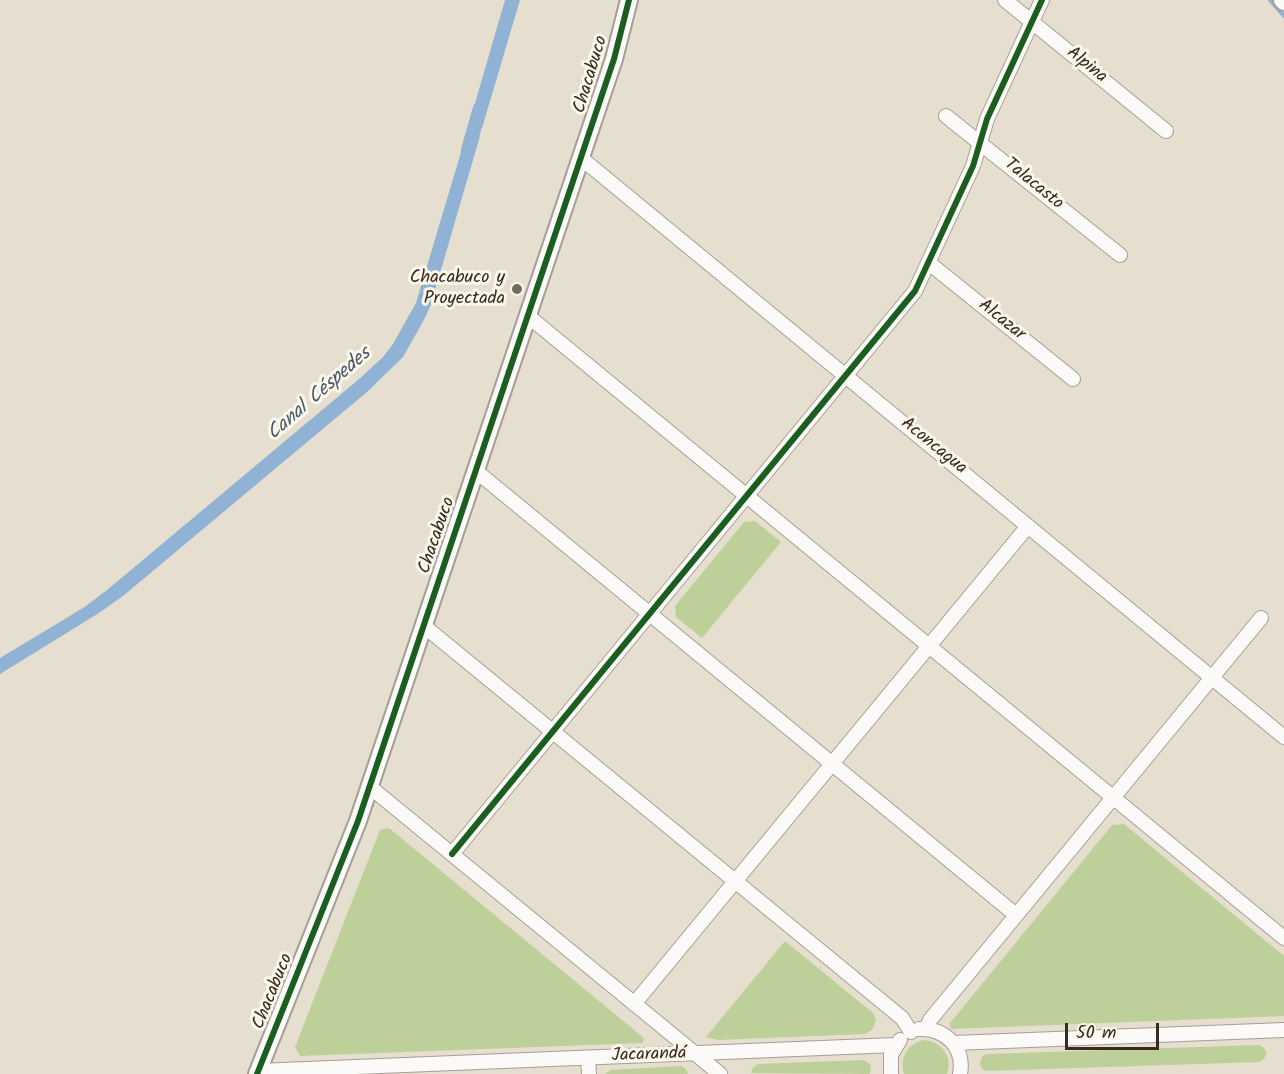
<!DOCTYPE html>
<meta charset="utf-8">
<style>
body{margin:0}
#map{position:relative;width:1284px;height:1074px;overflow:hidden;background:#e6dfcf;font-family:Kalam,sans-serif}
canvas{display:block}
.scale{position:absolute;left:1065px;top:1023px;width:94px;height:27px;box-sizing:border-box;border:3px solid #3b2a1e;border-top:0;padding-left:8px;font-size:18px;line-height:21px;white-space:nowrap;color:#3b2a1e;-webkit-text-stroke:4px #fbf7ec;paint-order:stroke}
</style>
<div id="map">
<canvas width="1284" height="1074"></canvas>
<div class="scale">50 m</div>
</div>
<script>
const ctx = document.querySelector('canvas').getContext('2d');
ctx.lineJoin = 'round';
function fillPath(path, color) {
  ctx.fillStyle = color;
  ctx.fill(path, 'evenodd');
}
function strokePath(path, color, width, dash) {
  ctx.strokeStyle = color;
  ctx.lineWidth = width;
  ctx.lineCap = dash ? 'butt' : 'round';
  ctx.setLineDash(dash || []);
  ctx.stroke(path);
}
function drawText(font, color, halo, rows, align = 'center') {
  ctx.font = font + ' Kalam,sans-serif';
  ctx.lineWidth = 6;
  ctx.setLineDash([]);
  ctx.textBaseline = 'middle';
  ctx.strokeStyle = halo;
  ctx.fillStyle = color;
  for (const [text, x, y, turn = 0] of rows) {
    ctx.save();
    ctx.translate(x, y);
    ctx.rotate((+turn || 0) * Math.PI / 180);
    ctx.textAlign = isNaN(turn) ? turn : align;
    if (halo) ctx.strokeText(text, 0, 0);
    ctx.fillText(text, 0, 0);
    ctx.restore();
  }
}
fillPath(new Path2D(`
 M755,521L781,542L702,638L676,617L675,606L744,522Z
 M1124,824L1284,956V1016L951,1029L950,1023L1112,825Z
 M389,828L644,1038L643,1043L300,1056L295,1047L380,830Z
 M785,941L873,1013L876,1021L872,1030L865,1034L718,1040L706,1037Z
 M924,1040C942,1042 953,1056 947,1074H904C899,1058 907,1044 924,1040Z
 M1259,1045L1264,1048L1267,1053L1264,1059L1259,1062L987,1071L982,1069L980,1063L982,1057L986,1054Z
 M864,1060L871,1065L870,1074L751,1073L753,1067L758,1064Z
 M681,1066L686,1069L688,1074H605L611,1070Z`), '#bed09a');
fillPath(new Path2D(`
 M505,0H520L482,128L469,124Z
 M467,132L480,136L431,304L425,318L403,357L367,392L123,596L99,613L0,674V658L83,608L107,590L358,380L383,357L393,344L416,303Z`), '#8fb2d5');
strokePath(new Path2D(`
 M1270,0L1284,16`), '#8fb2d5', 4);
strokePath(new Path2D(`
 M468,150L480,108`), '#8fb2d5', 14);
const minor = new Path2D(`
 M1005,0L1166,131
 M946,116L1120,255
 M581,158L1284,737
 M929,263L1073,379
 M528,316L1284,938
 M476,471L1016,915
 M424,626L902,1018L911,1032
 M370,787L720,1074
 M452,854L915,291L973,166L987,119L1042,0
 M634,1004L1028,526
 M919,1029C945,1028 965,1047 960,1074
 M926,1029L930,1020L1261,618
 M954,1043L1284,1030
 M588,1058L589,1074
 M258,1071L895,1045
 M891,1074V1055L900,1040`);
const tertiary = new Path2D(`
 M1282,0L1284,2
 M257,1074L358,821L614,59L629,0`);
strokePath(minor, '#a59f94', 16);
strokePath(tertiary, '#a59f94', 20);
strokePath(minor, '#fbfaf8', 14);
strokePath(tertiary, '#fbfaf8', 16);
strokePath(new Path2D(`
 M452,854L915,291L973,166L987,119L1042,0
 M257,1074L358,821L614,59L629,0`), '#1b5e20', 6);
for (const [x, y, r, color] of [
 [517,289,6,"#77695c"]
]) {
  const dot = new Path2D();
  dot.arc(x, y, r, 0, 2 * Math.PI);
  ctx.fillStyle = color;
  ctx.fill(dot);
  strokePath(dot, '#fbf7ec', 2);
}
drawText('18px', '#3b2a1e', '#fbf7ec', [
 ["Alpina",1086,66,39],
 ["Chacabuco",592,75,-73],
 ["Talacasto",1033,185,39],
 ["Alcazar",1001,321,39],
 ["Aconcagua",933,447,39],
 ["Chacabuco",438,536,-71],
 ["Chacabuco",274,992,-68],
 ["Jacarandá",649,1056,-2]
]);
drawText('18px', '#3b2a1e', '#fbf7ec', [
 ["Chacabuco y",505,279],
 ["Proyectada",505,300]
], 'right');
drawText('italic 20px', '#4e5968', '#fbf7ec', [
 ["Canal Céspedes",320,395,-41]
]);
</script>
